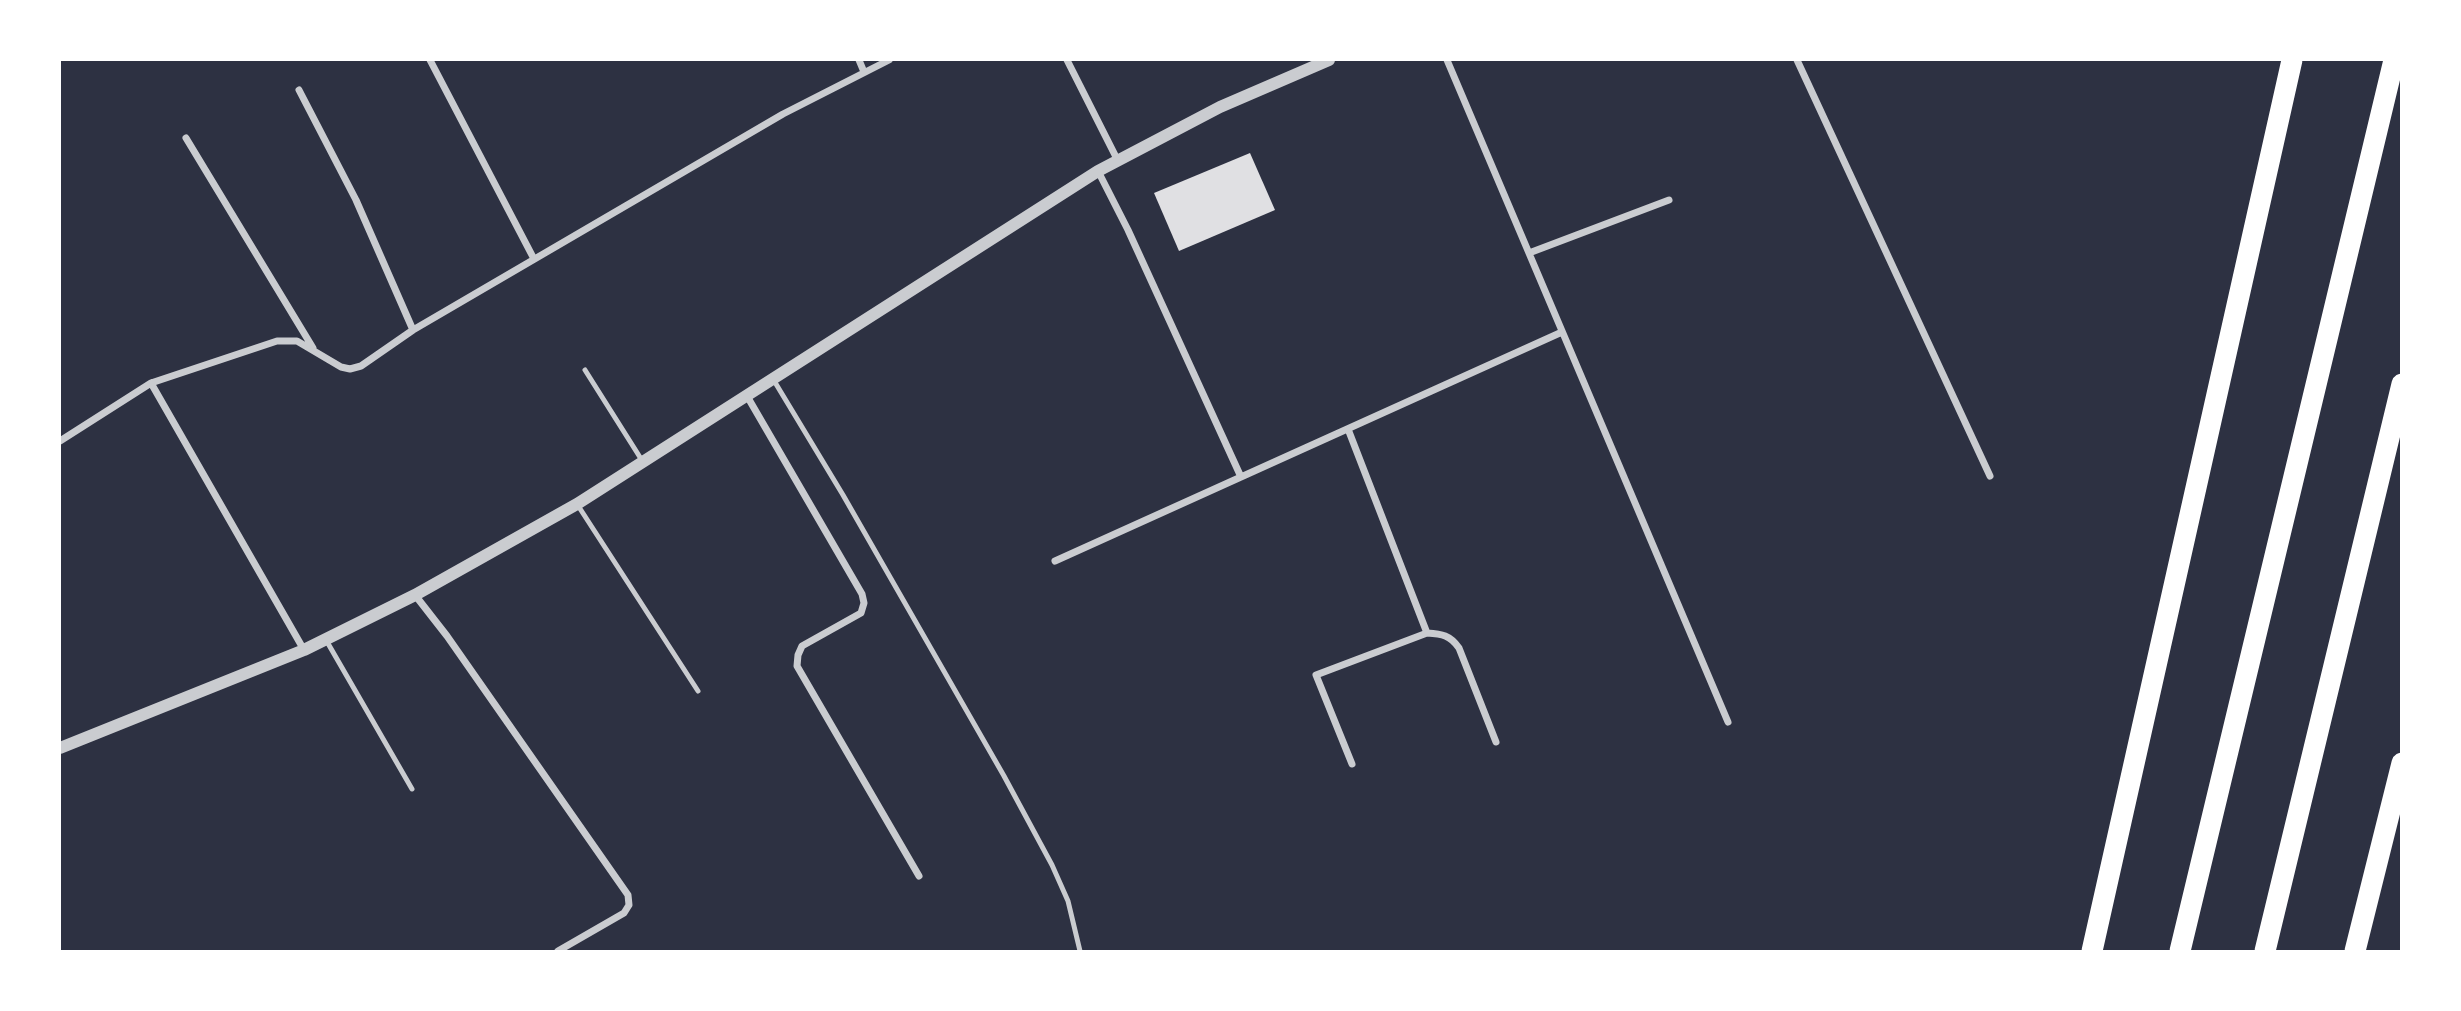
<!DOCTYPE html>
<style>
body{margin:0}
#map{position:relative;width:2461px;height:1011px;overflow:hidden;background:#2d3142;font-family:"IBM Plex Sans",sans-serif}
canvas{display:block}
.frame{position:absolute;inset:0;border:61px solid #fff;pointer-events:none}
</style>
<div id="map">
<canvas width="2461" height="1011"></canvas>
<div class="frame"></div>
</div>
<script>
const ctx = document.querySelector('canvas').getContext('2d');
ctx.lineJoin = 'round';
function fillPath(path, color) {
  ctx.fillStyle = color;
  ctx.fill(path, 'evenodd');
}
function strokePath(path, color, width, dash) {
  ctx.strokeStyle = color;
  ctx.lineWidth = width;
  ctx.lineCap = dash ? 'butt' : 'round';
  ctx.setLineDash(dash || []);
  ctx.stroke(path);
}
fillPath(new Path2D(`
 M1250,153L1275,210L1179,251L1154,193Z`), '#e0e0e3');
strokePath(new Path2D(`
 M585,370L643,462
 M773,379L843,495L1004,776L1052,865L1068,901L1080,951
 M577,504L698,691
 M326,640L412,789`), '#caccd0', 5);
strokePath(new Path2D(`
 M430,60L534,259
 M859,60L864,72
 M1067,60L1118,161
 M1447,60L1728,722
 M1797,60L1990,476
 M299,90L356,200L413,330
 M186,138L313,348
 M1098,171L1128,230L1241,477
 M1529,253L1669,200
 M151,383L304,650
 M747,396L862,594L864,603L861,613L802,646L798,655L797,666L919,876
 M1348,429L1427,633L1316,675L1352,764
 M60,441L151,383L277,341H297L341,367L350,369L361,366L413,330L783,114L889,60
 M1055,561L1562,332
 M415,595L447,636L628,895L629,905L624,913L558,951
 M1427,633C1442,634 1450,635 1459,648L1496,742`), '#caccd0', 7);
strokePath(new Path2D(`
 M60,748L304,650L415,595L577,504L1098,171L1220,107L1329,60`), '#caccd0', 12);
strokePath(new Path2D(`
 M2092,951L2292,60
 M2180,951L2394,60
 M2265,951L2402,384
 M2355,951L2402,763`), '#fff', 21);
</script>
